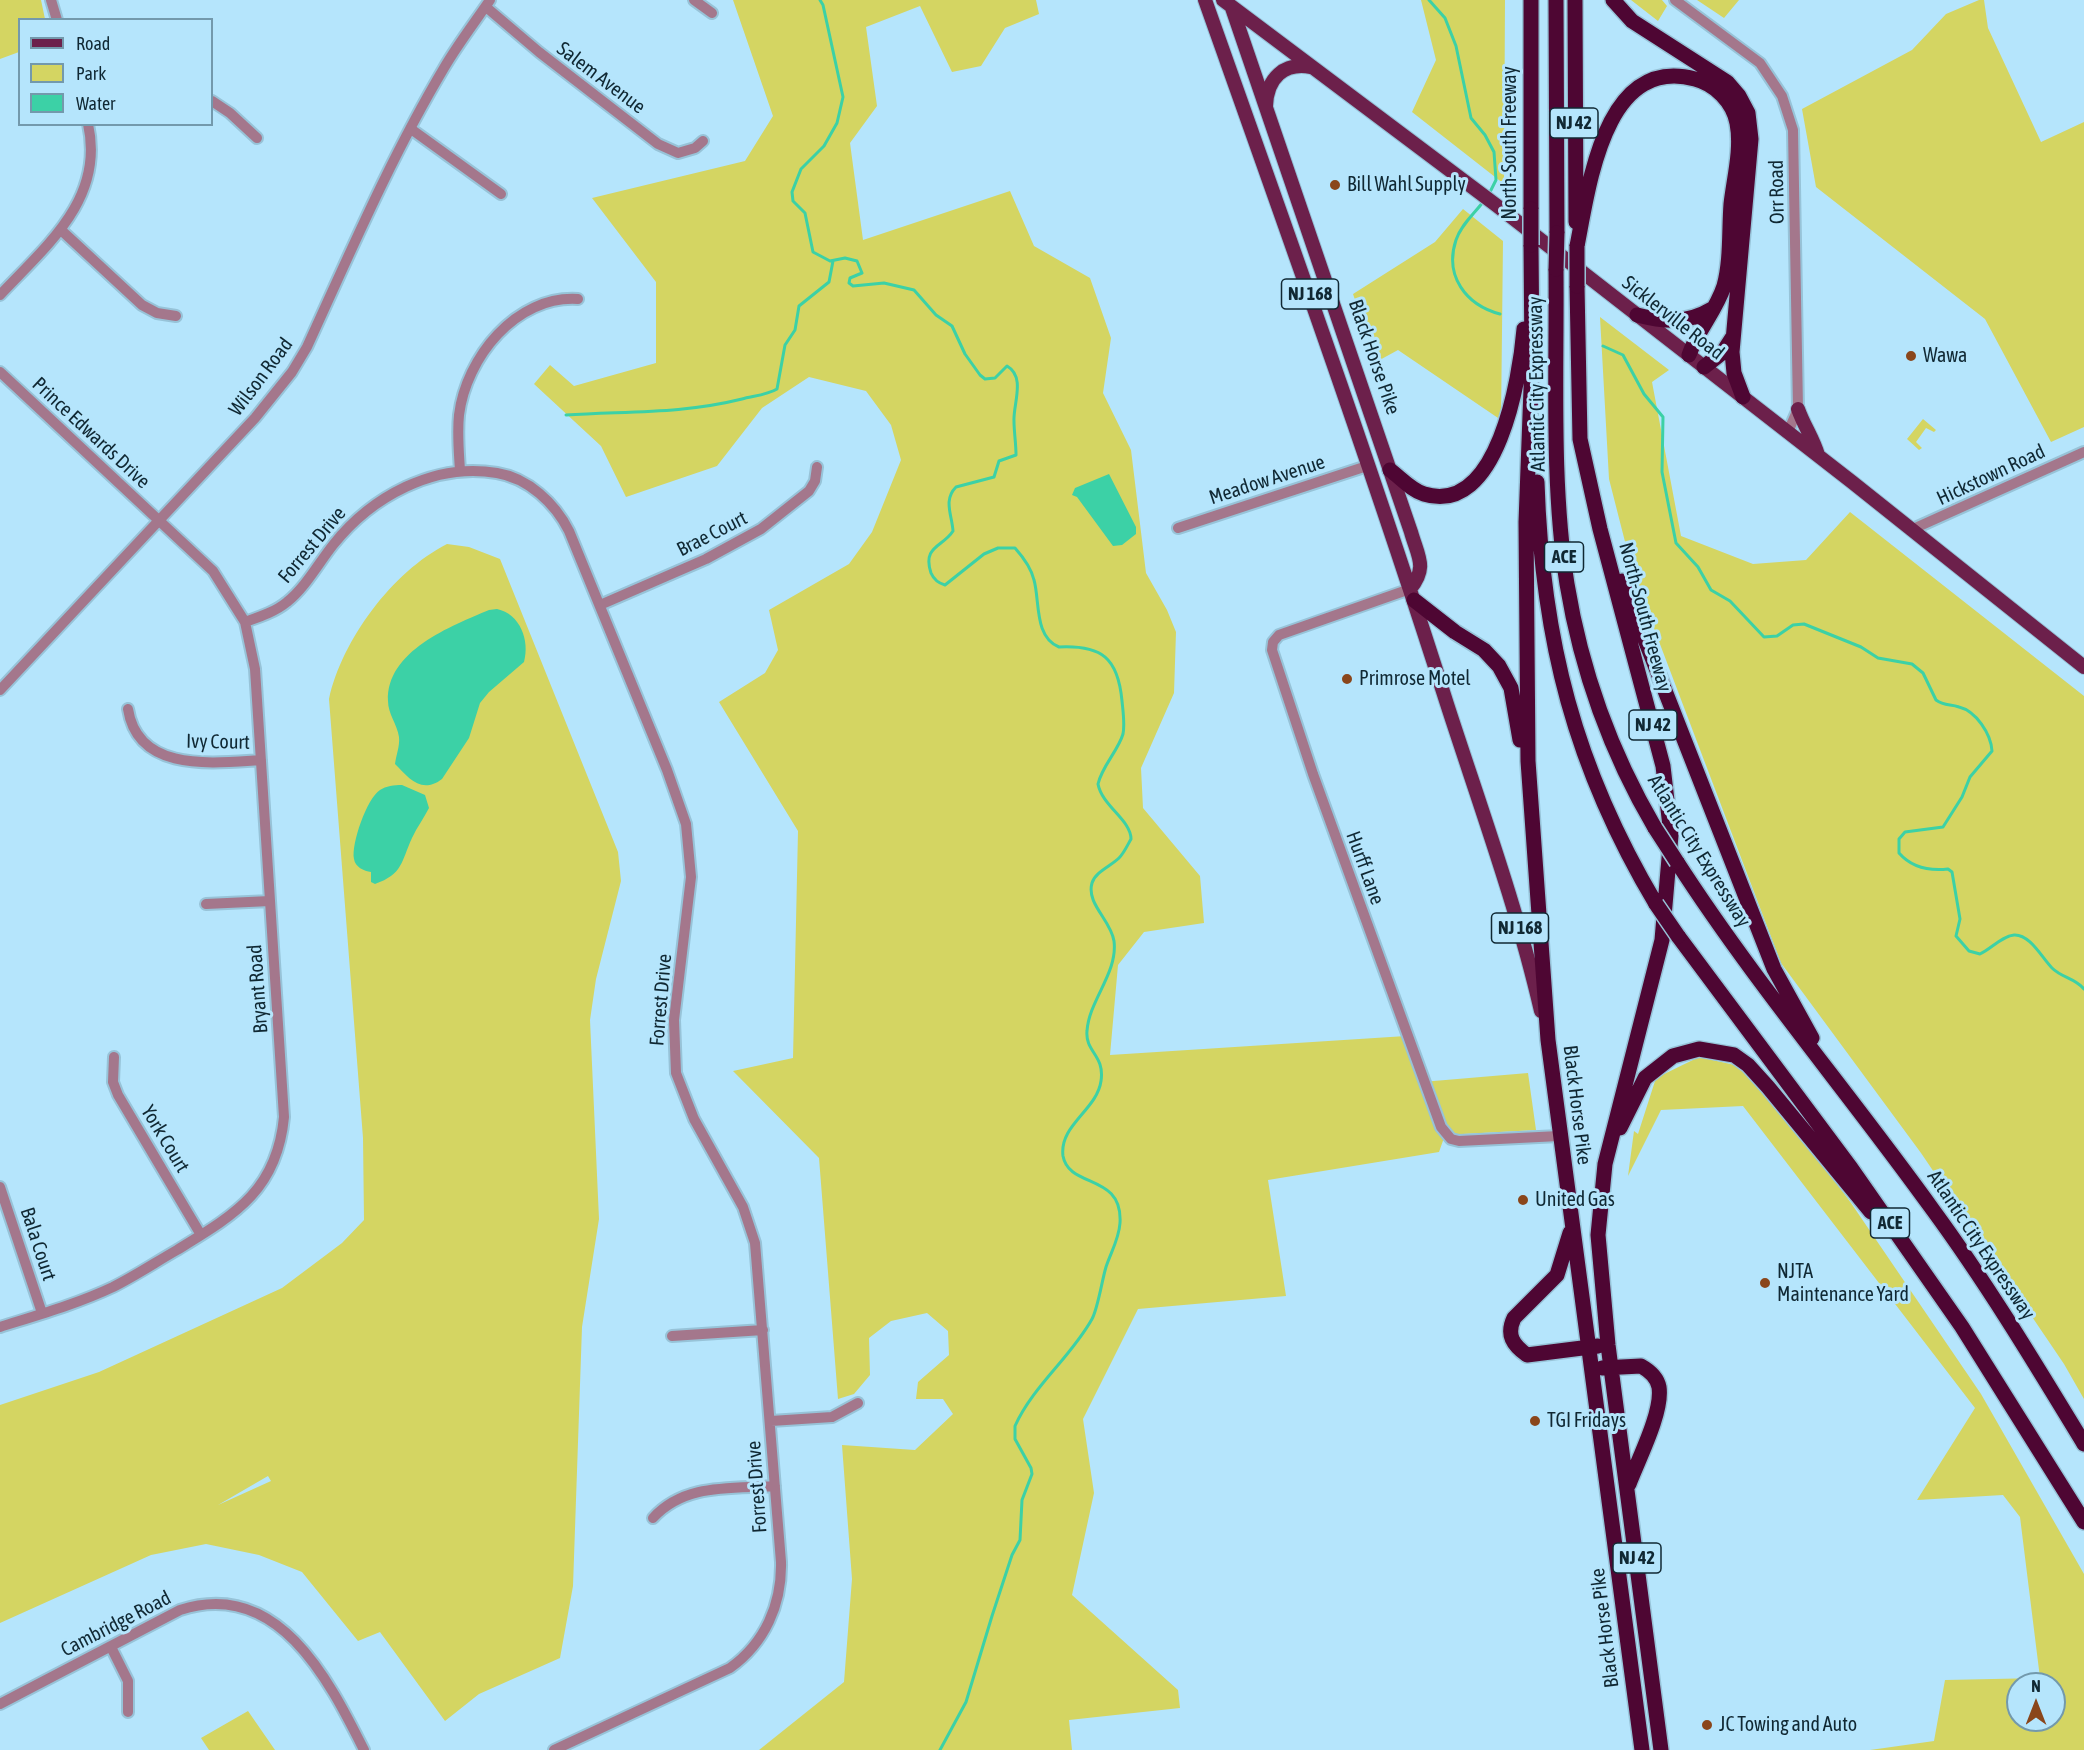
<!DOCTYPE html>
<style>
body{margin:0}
#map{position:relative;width:2084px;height:1750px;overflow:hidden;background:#b5e5fc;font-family:"Asap Condensed",sans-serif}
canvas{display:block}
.legend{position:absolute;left:18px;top:18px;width:195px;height:108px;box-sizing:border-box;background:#b5e5fc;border:2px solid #7399ac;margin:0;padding:8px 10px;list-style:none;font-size:18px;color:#102833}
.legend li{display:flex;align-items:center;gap:12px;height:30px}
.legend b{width:30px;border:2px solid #7399ac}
.north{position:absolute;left:2006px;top:1672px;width:60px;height:60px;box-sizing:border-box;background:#b5e5fc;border:2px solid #7399ac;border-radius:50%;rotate:0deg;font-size:16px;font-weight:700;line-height:24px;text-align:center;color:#102833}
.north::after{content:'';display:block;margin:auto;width:21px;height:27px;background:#8a461b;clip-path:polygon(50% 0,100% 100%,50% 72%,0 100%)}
</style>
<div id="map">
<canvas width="2084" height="1750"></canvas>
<ul class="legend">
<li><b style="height:8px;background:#6c204b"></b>Road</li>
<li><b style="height:16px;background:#d4d562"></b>Park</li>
<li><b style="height:16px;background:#3cd1a6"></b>Water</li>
</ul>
<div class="north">N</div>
</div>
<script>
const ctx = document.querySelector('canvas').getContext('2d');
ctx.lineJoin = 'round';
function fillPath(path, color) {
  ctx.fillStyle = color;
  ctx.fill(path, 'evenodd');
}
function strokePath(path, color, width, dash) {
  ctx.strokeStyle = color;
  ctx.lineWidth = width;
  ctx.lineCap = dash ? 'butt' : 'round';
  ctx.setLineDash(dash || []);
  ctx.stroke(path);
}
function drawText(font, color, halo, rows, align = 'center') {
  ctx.font = font + ' "Asap Condensed",sans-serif';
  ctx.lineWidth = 6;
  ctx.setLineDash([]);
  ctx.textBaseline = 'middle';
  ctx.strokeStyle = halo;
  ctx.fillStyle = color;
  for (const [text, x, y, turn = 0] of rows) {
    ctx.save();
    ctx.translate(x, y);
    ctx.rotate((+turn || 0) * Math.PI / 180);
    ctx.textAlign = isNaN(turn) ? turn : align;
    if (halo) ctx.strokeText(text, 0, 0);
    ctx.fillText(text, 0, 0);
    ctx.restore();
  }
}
fillPath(new Path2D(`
 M0,0H41L45,19L20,20L19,52L0,59Z
 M733,0H1036L1039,14L1005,28L981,66L952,72L920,6L866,27L877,106L850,143L863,240L1010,191L1034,246L1090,278L1111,338L1103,393L1131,450L1146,573L1167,610L1176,632L1174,693L1141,768L1143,808L1200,876L1204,923L1144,932L1118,965L1110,1055L1406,1036L1422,1082L1528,1073L1536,1130L1445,1135L1439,1152L1268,1180L1286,1296L1138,1309L1083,1419L1094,1493L1072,1595L1178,1690L1180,1708L1069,1720L1072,1750H759L844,1682L852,1579L842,1445L915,1450L953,1414L943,1399H916L918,1382L949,1355L948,1331L927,1313L891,1321L869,1338L870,1375L854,1394L838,1399L819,1158L733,1071L793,1058L798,831L719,702L765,673L778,650L769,610L849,564L872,532L901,460L891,425L866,391L809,377L762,408L717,466L626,497L601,446L534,384L550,365L574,386L656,363V282L592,198L745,161L773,116Z
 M1421,0H1505L1504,184L1412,112L1436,60Z
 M1631,0H1662L1667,6L1658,21Z
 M1697,0H1739L1724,18Z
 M1979,0H1984L1988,28L2041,142L2084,122V427L2051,442L1985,319L1816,187L1802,109L1912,50L1946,14Z
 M1463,209L1503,241L1501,420L1398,350L1376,362L1353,294L1435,242Z
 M1600,317L1669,370L1652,382L1681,536L1753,564L1806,560L1850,512L2084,696V1399L2064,1364L1921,1153L1781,963L1633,573L1609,479Z
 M1923,419L1936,430L1934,432L1926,428L1916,442L1922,448L1919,450L1907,439Z
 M447,544L469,547L500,559L618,852L621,881L596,979L590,1020L599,1219L582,1327L573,1586L560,1658L479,1694L445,1721L380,1632L358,1641L302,1572L259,1555L206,1544L151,1555L0,1623V1405L99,1372L282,1288L342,1243L364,1220L363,1138L329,699C342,640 392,572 447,544ZM268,1476L271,1481L218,1505Z
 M1699,1057L1739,1066L1744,1059L1851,1203L1981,1394L2084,1574V1750H1870L1934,1741L1945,1680L2040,1678L2020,1517L2003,1495L1917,1500L1975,1408L1743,1106L1661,1110L1628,1176L1634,1131L1638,1134L1656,1078ZM2018,1684H2054V1720H2018Z
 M248,1711L275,1750H209L201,1738Z`), '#d4d562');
fillPath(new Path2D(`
 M1109,474L1136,527V534L1122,545L1113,546L1077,497L1072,495L1075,488Z
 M497,609C520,614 530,640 524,662L489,692L480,703L469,738L442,779C421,795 408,777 395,764C396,755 400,746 399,737C397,724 388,714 388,701C386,651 451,626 489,610Z
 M402,785L425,795L429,808C424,818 417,827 412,838C401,862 403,874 375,884L371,882V872C364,871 355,867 354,859C351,844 367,798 380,790C386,786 394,785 402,785Z`), '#3cd1a6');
strokePath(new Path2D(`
 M820,0L823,5L843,97L837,123L824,146L801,169L792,192L793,201L805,213L813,252L830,261L845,258L857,261L862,273L850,278L849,283L853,286L884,283L914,290L936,315L952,326L965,354L980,375L985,379L995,378L1007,366C1026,377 1013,404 1014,421C1014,432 1016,443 1016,455L999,461L994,477L956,487C943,500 952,515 953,531C943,547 922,546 931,573C934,580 938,583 945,585L984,554L998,548H1015C1023,557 1031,567 1034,580C1040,601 1034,637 1059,647C1102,645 1118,658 1122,701C1123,711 1125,724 1123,734C1118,751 1102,766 1098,784C1102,806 1131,820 1131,839C1127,846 1124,853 1119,858C1111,866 1095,872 1092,883C1086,904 1111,920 1114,941C1118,973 1089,1000 1087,1031C1085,1052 1105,1055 1101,1081C1097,1110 1059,1125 1063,1156C1069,1189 1123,1173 1120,1223C1119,1239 1111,1252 1106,1267C1102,1280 1098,1308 1092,1319C1071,1357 1033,1386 1015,1426V1439L1031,1468L1032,1474L1022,1500L1020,1540L1012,1555L992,1616L966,1702L940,1750
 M1429,0L1445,18L1456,46L1471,118L1485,135L1494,152L1496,180L1489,194
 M1483,202C1474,214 1461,225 1456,240C1444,276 1466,305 1500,314
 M1603,346L1623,355L1644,394L1663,417L1662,472L1676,543L1698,567L1711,590L1730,601L1764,637L1777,636L1793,625L1804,624L1861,647L1878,658L1912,664L1923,673L1936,700C1944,706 1950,704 1959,707C1976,711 1991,734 1992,751L1970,777L1962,797L1943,827L1905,832L1899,839V853C1912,868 1930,871 1948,869L1952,872L1960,919L1956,936L1969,951L1980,954C1991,949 2002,936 2014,935C2030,934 2042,958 2052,968C2062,978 2075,978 2084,989
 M566,415C627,411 682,414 742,399C753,396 767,395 777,389L785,345L795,330L799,306L829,282L833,261`), '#3cd1a6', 3);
const minor = new Path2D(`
 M51,0L57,20
 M694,0L712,13
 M1675,0L1760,63L1782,96L1793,130L1798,409L1788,432
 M486,7L539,52L658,144L678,153L695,148L703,141
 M212,101L230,113L257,138
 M411,129L501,194
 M61,230L142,305L157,313L176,316
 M0,295C46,246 105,199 88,124
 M0,372L213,571L245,622L255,669L284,1117C277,1191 234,1215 177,1250C156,1262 135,1276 113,1287C77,1304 38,1315 0,1327
 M460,471C459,453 457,434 459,415C466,358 516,295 578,299
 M1178,528L1367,466
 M1913,529L2084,452
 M1410,589L1279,635L1273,642L1272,650L1313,774L1441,1127L1451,1139L1459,1141L1559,1136
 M600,605L706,559L761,529L809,491L815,481L817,467
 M245,622C259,617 275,612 287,602C305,588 318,564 333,545C371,497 434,462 497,473C528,478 555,503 569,531L667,770L686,824L691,877L674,1020L676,1073L694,1119L743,1207L755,1243L781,1562C782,1604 765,1643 730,1668L554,1750
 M0,690L255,418L292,372L307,347C350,253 391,157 444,68C458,44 475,22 490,0
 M128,709C138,773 213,763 261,760
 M206,904L270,901
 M114,1057L113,1082L118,1095L201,1235
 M0,1187L42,1313
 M672,1336L763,1330
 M771,1421L832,1417L858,1403
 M653,1518C685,1483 731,1489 775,1486
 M111,1647L128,1681V1712
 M0,1704L180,1610C277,1578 328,1678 364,1750`);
const major = new Path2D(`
 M1205,0C1288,234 1372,468 1447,704C1480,806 1517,907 1541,1011
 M1223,0L1496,205L1852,482L2084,667
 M1232,8L1411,532C1418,557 1428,567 1410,589
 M1266,106C1267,78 1284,62 1311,67
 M1798,409C1804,426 1813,438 1818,455`);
const highway = new Path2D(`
 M1531,0V209
 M1556,0L1557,233
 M1575,0L1576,222
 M1613,0L1632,21L1727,82L1739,96L1748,113L1751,139L1732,352L1734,373L1743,397
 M1531,245L1532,362L1526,522L1528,761L1548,1040L1642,1750
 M1577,246C1589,186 1604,55 1695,79C1715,84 1733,102 1737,123C1742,149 1734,178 1731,204C1729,231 1731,261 1724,286C1716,311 1697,331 1689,355
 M1556,269C1557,372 1551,482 1567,584C1581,669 1611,753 1655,828
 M1577,286L1580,439L1600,529L1663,766L1671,835L1662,940L1605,1164L1598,1235L1608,1345L1661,1750
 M1637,315C1665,322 1687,324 1712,309
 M1704,367L1723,352L1732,338
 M1390,470C1401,478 1411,490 1424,494C1498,517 1520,377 1524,329
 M1537,482C1542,640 1575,768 1656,904
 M1622,581L1774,969L1812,1038
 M1414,600L1455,632L1484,650L1499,666L1511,688L1520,740
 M1677,862C1755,983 1849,1093 1933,1210C1988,1285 2036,1365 2084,1444
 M1678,936L1851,1168L1962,1327L2084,1522
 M1620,1128L1645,1078L1673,1056L1699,1049L1734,1055L1748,1065L1768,1087L1871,1212
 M1570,1233L1557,1275L1514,1318C1506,1335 1513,1345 1527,1355L1598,1346
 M1602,1368L1641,1366C1650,1371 1657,1377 1659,1387C1663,1412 1638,1460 1629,1484`);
strokePath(minor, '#97c3d8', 14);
strokePath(major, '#97c3d8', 16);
strokePath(highway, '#97c3d8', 18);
strokePath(minor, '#a4778c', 10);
strokePath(major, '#6c204b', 14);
strokePath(highway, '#4e0633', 15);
const highwayBridge = new Path2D(`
 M1531,245V209
 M1577,246V286
 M1556,269L1557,233
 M1655,828L1677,862
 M1656,904L1678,936`);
strokePath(highwayBridge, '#97c3d8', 18, []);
strokePath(highwayBridge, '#4e0633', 15);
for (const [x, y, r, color] of [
 [1335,185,6,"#8a461b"],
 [1911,356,6,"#8a461b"],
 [1347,679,6,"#8a461b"],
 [1523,1200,6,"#8a461b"],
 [1765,1283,6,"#8a461b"],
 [1535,1421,6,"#8a461b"],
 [1707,1725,6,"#8a461b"]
]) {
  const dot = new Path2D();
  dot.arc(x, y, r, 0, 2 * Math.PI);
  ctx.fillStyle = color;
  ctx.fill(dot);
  strokePath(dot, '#b5e5fc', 2);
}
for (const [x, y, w] of [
 [1574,123,48],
 [1310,294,57],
 [1564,557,39],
 [1653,725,48],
 [1520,928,57],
 [1890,1223,39],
 [1637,1558,48]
]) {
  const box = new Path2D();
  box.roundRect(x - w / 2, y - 15, w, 30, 4.5);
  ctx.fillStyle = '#b5e5fc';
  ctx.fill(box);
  strokePath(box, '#102833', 1.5);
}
drawText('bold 18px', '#102833', null, [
 ["NJ 42",1574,123],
 ["NJ 168",1310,294],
 ["ACE",1564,557],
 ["NJ 42",1653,725],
 ["NJ 168",1520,928],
 ["ACE",1890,1223],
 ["NJ 42",1637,1558]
]);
drawText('20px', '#102833', '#b5e5fc', [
 ["Salem Avenue",601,78,37],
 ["North-South Freeway",1510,143,-90],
 ["Orr Road",1777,192,-91],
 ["Sicklerville Road",1673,318,38],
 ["Black Horse Pike",1374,357,71],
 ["Wilson Road",261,377,-53],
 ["Atlantic City Expressway",1537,384,-91],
 ["Prince Edwards Drive",91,433,43],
 ["Hickstown Road",1991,475,-25],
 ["Meadow Avenue",1267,480,-18],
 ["Brae Court",712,534,-27],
 ["Forrest Drive",312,545,-50],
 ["North-South Freeway",1645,617,75],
 ["Ivy Court",218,742,1],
 ["Atlantic City Expressway",1699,851,58],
 ["Hurff Lane",1365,868,70],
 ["Bryant Road",258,989,-94],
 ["Forrest Drive",661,1000,-85],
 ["Black Horse Pike",1577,1105,83],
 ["York Court",165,1139,59],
 ["Bala Court",38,1244,72],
 ["Atlantic City Expressway",1981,1245,56],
 ["Forrest Drive",757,1487,-94],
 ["Cambridge Road",116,1624,-27],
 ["Black Horse Pike",1605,1628,-97]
]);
drawText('20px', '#102833', '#b5e5fc', [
 ["Bill Wahl Supply",1347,185],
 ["Wawa",1923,356],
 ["Primrose Motel",1359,679],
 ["United Gas",1535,1200],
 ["NJTA",1777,1272],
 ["Maintenance Yard",1777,1295],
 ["TGI Fridays",1547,1421],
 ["JC Towing and Auto",1719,1725]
], 'left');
</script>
